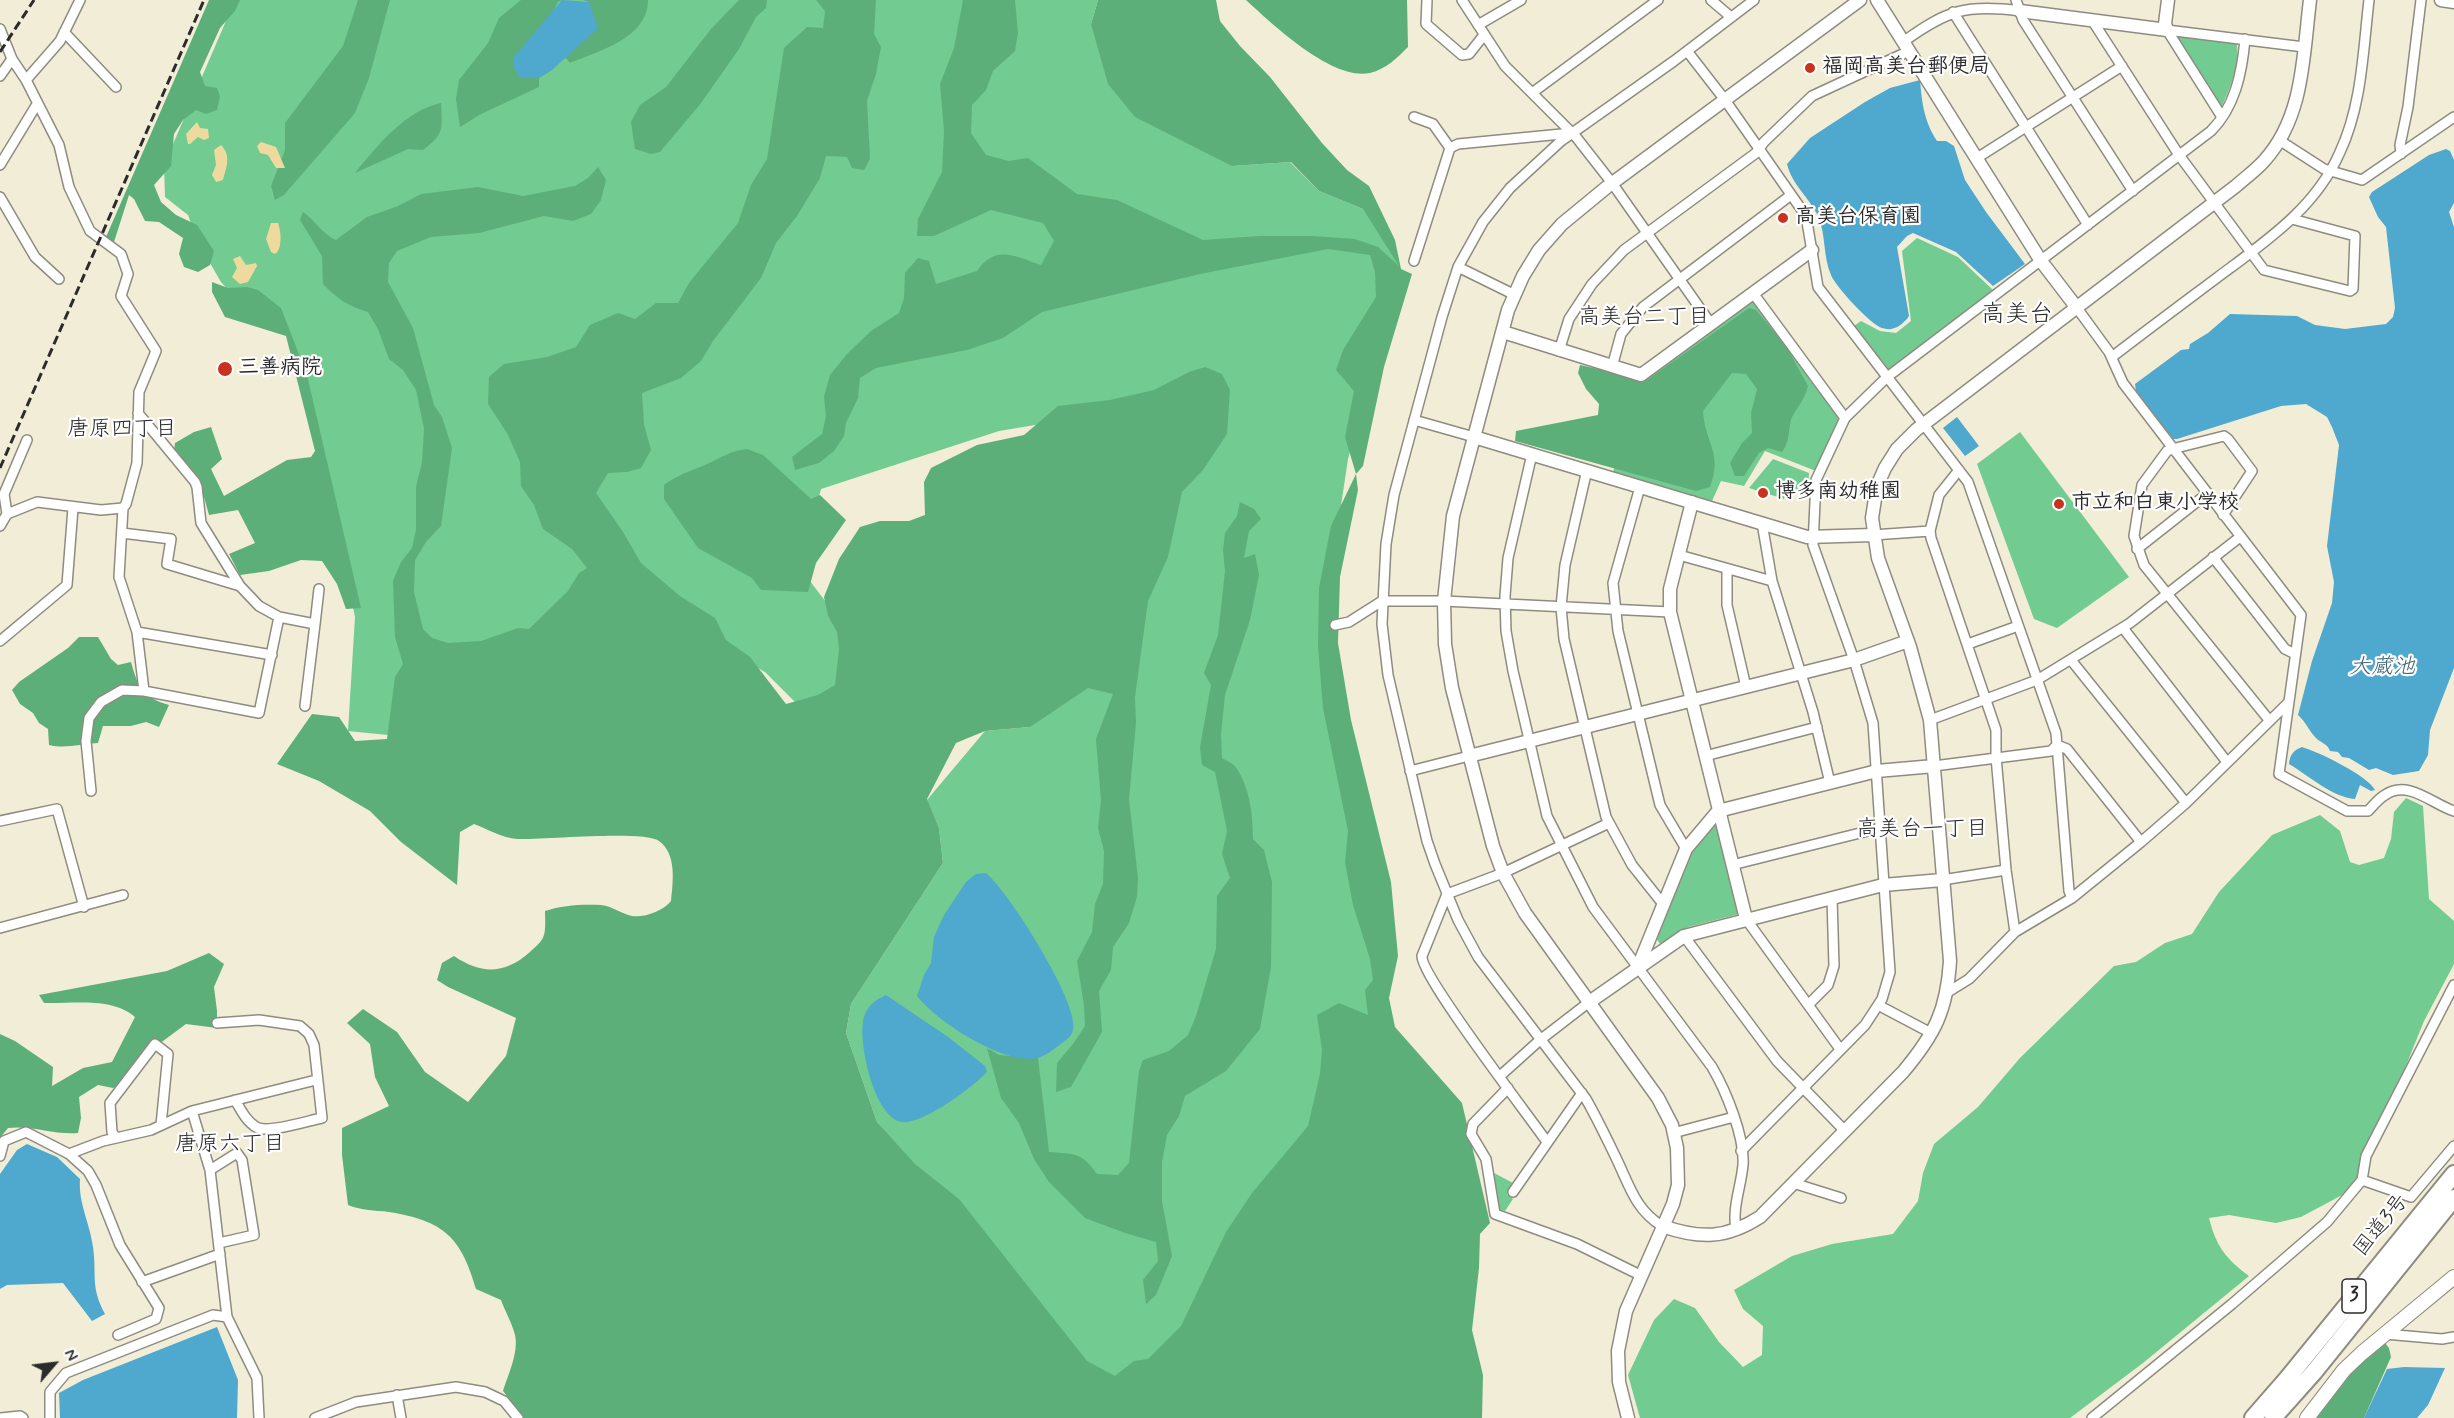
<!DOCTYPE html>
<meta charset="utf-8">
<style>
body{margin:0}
#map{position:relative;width:2454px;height:1418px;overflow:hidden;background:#f1edd7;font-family:Mynerve,sans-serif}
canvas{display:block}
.north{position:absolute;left:24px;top:1334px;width:60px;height:60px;-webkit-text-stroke:4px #fff;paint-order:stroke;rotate:62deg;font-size:16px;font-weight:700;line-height:24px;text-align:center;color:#2b2b2b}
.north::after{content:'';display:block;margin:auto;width:21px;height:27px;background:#2b2b2b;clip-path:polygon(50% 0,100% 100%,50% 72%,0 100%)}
</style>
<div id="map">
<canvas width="2454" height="1418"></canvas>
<div class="north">N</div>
</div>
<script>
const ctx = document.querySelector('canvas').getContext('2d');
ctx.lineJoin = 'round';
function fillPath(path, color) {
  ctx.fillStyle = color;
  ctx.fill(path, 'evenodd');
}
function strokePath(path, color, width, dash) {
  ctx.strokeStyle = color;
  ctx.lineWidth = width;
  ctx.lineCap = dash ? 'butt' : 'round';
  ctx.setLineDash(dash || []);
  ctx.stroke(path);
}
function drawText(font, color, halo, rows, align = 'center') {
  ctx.font = font + ' Mynerve,"Klee One",sans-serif';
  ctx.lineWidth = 4.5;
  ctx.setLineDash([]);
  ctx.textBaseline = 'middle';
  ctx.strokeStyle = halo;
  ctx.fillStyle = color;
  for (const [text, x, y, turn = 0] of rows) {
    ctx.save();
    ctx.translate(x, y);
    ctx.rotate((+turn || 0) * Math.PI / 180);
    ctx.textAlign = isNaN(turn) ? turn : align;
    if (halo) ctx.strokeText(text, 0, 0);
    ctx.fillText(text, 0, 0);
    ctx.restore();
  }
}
fillPath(new Path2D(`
 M235,0H1098L1091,24L1232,166L1290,162L1319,191L1363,209L1375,223L1401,269L1348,459L1323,626L1390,937L1368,1069L1175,1356L1102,1395L877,1122L846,1033L851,1004L943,863L939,828L927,800L985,731L1030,727L1203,397L999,431L821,489L800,568L848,631L864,679L816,723L765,672L729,651L590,650L388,735L348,731L355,617L340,542L289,333L229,291L221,282L199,244L188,215L165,197L164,165Z
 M2179,35L2237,44C2239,68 2231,86 2221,108L2177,38Z
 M1917,238L1958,257L1993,290L1889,370L1854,326L1861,321L1880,331L1896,333L1911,321L1902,251Z
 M1753,300L1840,419L1816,471L1765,451L1744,486L1721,481L1712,501L1613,472L1641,381Z
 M2020,432L2129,577L2057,628L2034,619L1977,464Z
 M1773,459L1809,473L1808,493L1788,487L1784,499L1749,488Z
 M2406,798L2423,806L2429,899L2454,921V964L2424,1021L2357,1187L2301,1217L2276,1223L2229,1215L2209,1218C2216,1246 2226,1259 2249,1276L2143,1363L2070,1418H1640L1628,1375L1654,1320L1674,1299L1695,1308L1719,1342L1743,1367L1762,1355L1763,1326L1743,1309L1734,1290L1792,1256L1832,1244L1893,1234L1918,1201L1923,1173L1934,1144L1978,1107L2020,1058L2114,966L2136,962L2165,943L2192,934L2219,892L2272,835L2320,815L2340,831L2350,862L2359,865L2384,858L2391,839L2394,812Z
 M1713,824L1717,825L1739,914L1688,927L1660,944L1656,938L1693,847Z
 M1494,1173L1513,1183L1507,1194L1513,1199L1505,1211L1499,1210Z`), '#72cb90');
fillPath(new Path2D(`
 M209,0H240L235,11L220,28L200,72L205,86L217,88L220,96L217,110L206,114L196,110L183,120L174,134L171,166L154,185L161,202L176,215L197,225L214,251L210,265L198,272L184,267L179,254L183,238L159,222L145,221L134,199L129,195L114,242L106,237Z
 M358,0H390L369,78L355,113L284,195L275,200L271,186L285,150V123L343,46Z
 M521,0H562L558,2L520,78H539V87L481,114L460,127L456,99L459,80L488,43L499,18Z
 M583,0H648C648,38 599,51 570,63L562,53L589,2Z
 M739,0H767L766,8L756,17L739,49L701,103L660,152L651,154L635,149L631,122L640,105L666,87L711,29Z
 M816,0H876L874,34L881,47L876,74L867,101L870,159L864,170L852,168L847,157L826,156L820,178L797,216L776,243L761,278L713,341L701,361L681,378L642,393L644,424L651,450L641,468L627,472L608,473L596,493L623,532L641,563L680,596L715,618L726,640L750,657L786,704L818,695L835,685L839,650L837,632L828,616L824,597L839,559L860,527L880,521H909L925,515L924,482L931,468L977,445L1024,435L1058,406L1110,400L1154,390L1189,372L1205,367L1222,374L1230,390L1227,434L1203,470L1182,492L1168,557L1148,601L1135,697L1136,723L1129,799L1138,878L1137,897L1129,923L1113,947L1111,970L1099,991L1102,1032L1071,1087L1056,1092L1057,1063L1073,1044L1085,1026L1084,1005L1077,961L1092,932L1095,904L1103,884L1104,851L1098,828L1101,801L1096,739L1113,694L1088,688L1030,727L985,731L956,743L927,799L939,828L943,863L851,1004L846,1033L877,1122L915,1164L959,1199L1087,1361L1115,1376L1134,1361L1148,1359L1181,1326L1226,1232L1252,1193L1308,1126L1320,1074L1322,1050L1317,1015L1339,1003L1368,1015L1365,990L1373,980L1370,959L1353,905L1345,862L1348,831L1323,708L1318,646L1319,588L1331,526L1356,474L1345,437L1354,391L1336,370L1343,350L1376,297L1375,272L1370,255L1328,249L1200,274L1042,312L1003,338L967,350L876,368L860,378L858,398L846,423L844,436L834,451L819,463L795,470L792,457L822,434L826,416L824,397L830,375L847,354L871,331L899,313L904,298L905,273L918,258L929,261L936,284L977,271C995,244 1015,256 1041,265L1054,241L1043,223L991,210L934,236H917L918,219L942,172L944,131L940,84L954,48L963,0H1015L1018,33L1015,51L993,71L986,90L972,105L971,133L986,155L1009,161L1028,158L1077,194L1117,200L1203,240L1260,236H1313L1355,239L1378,247L1399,266L1363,209L1319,191L1291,162L1232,166L1135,117L1108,84L1091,24L1098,0H1216L1220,21L1240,46L1270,77L1322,143L1347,170L1369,186L1395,240L1401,269L1412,274L1384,367L1363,466L1356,474L1358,490L1340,577L1338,643L1351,720L1391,882L1398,956L1389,998L1395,1027L1462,1103L1490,1223L1480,1234L1479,1268L1472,1330L1483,1375L1482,1418H524L503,1391C508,1375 519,1352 515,1335C512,1323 505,1311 501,1300L476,1289C461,1237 444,1221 389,1212C374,1210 363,1211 348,1205L342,1155V1128L389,1106L375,1077L370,1044L347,1023L363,1009L397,1032L425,1072L468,1102L506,1056L516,1018L448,987L437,980L442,963L454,956C482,975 505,974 530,952C535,947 542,942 544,935C546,928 545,918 545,911C563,905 582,904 601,905C612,906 622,914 632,916C644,918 663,911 671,901C673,882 677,854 659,841C643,830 543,840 517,839C503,838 487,829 474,824L460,832L457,885L401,842L370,811L319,781L277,764L312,714L339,717L355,741L387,739L395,677L403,664L395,637L393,581L401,562L412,548L416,530V487L422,462L424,429L416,390L403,370L389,359L378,329L368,312C350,307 336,298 323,284L322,256L300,220L303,212C316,221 322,234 336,240L367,217L398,206L421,194L478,187L523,196L575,186L588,178L598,167L606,180L601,200L591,214L573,221L544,216L479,233L431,237L397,251L389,263L388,282L413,328L434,405L442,417L452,448L441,526L426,542L415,560L414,592L423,629L432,638L448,643L481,641L518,628L529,629L568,591L579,573L587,568L572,549L543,529L534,505L521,486L520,462L507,433L488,404L489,377L504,364L547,357L576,347L590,325L618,313L635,319L656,303H678L689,283L738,223L751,185L767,159L784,48L807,27L823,28L825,11Z
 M1246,0H1407L1408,47C1397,58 1386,69 1370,73C1332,81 1272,24 1246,0Z
 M441,103C442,130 445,133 423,150L408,149L355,173C377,146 406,110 441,103Z
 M212,282L228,288L247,287L258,290L281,308L307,375L361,608L346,609L337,584L322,561L301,560L269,571L240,575L229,554L255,543L238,510L209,515L199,479L174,451L175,443L194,432L211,427L222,459L211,469L224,496L287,460L311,457L315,451L286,336L225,317L212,292Z
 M1749,308L1756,310L1786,346L1808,386C1805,401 1794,410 1791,420C1788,432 1790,441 1782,452L1768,448L1759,453L1744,476H1735L1730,463L1742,443L1752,433L1751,413L1757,389L1746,374L1732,373L1703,411C1705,444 1723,452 1710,487L1696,491L1515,441L1516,431L1598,415L1599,404L1586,389L1578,373L1580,365L1647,380Z
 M747,449L763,455L811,499L820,495L846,520L816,563L808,592L761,590L752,578L698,548L664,499V485C681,473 689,472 707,464C723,457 729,451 747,449Z
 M1240,502L1254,509L1261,519L1249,531L1244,558L1255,554L1259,575L1250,620L1225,695L1221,734L1222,758C1227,761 1234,764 1237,769C1250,789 1253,816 1253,839L1264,850L1272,882L1271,967L1260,1029L1226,1071L1185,1096L1179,1116L1167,1135L1162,1162V1201L1172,1256L1156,1295L1146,1304L1143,1280L1158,1261L1156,1242L1125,1233L1085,1218L1049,1182L1034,1159L1019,1123L1001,1098L987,1048L999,1055L1038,1058L1049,1152C1075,1154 1081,1152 1097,1174L1118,1175L1129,1163L1139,1071L1143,1060L1169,1051L1188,1035L1196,1016L1216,949L1217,896L1230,878L1222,854L1227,831L1215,772L1202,765L1200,747L1211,685L1204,673L1218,635L1225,571L1223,550L1225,533L1237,516Z
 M79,637H98L111,659L118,665L131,662C138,687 142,697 169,705L159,727L146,722L131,726H103L98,743C81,744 65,749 49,745L48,729L39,723L33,713L20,704L12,690L19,682L68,648Z
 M209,953L224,964L214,987L217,1011V1028L186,1024L136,1061L132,1080L113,1088L98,1085L79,1097L81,1118L78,1133C54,1135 32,1125 8,1128L0,1138V1034L15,1041L53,1067L52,1086L83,1068L112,1062L135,1017C112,997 73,1004 44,1003L39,995L167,971Z
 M2385,1343L2389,1348L2391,1357L2364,1418H2316L2361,1361Z`), '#5daf7a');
fillPath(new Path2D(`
 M197,122L200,128L208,129L209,138L204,140L198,137L190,144H188L186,134Z
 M261,142L276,147L285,168H276L268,155L260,153L257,146Z
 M221,145C232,156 226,168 223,180L216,182L212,175L216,165L214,150Z
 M271,223H278C281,231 283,249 275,254L271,252L266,239Z
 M240,256L246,265L256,263L257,266L248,282L240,284L232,277L237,268L233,259Z`), '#eeda9e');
fillPath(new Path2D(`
 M562,0L589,2L598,28L552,70L539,78H520L514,67V57Z
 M1920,80C1922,103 1924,121 1937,141H1946L1954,146L1965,180L1986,212L2025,264L1993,286L1956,252L1913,233L1907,236L1897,247L1909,316C1903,325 1893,332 1882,328C1871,325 1835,286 1831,275C1823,257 1826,234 1818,216C1809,197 1792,185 1787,164L1810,138L1865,102L1890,88Z
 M2446,149L2450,151L2454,160V203L2449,212L2454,227V668L2430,730L2428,755L2419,771L2393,775L2376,768L2369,770L2349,758L2342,757L2338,752L2330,751C2327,743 2321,743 2316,738C2309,731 2306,722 2298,715L2312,661L2332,603L2334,582L2327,546L2339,445L2332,427L2327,417L2306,404L2281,406L2177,439H2173L2136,391L2135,384L2181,350L2189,349L2190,344L2208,333L2230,314L2297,316L2315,325L2345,329L2386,324L2393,317L2395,308L2386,227L2378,217L2369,197L2372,192L2429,155Z
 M1957,417L1979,446L1965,456L1943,428Z
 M2302,747C2319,752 2368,776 2375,790L2371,791L2360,785L2355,799C2332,797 2309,776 2289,764C2290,754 2294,750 2302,747Z
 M986,873C1008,891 1080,1004 1073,1030C1072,1037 1063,1042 1058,1046C1053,1050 1045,1056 1038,1058C1005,1066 936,1021 917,996L924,975L931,963L934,937L944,915L966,882L976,874Z
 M886,995L948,1037L985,1066L987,1072C973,1087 922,1125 902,1122C874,1118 857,1040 864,1017C868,1005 875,1000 886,995Z
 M27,1144L57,1157L80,1179C78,1203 90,1223 93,1247C97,1276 90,1286 105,1314L92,1321L63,1283L7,1285L0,1289V1174L17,1150Z
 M217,1327L238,1380L237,1418H60L59,1393L83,1380Z
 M2404,1367L2445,1368L2428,1405L2417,1418H2364L2387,1369Z`), '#4fa8cd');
const minor = new Path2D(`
 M1427,0L1426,24L1462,55L1469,54L1484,35
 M1462,0L1505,66L1576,137L1612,183L1711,324
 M1711,0L1731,17
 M2016,0L2023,20L2133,191
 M1953,12L2088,225
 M2092,20L2179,155L2264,270L2350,291L2353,289L2355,236L2292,219
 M1478,25L1521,0
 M0,29L12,59L26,80L59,145L69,187L90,231L121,254L128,274L121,296L156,351L139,392L137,463L126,504L123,508L119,577L137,632L144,691
 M2167,30L2304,47
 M2167,30L2222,117
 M64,32L116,87
 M1903,42C1947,10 1966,4 2020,11
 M1687,51L1725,100L1806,216L1818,287L1968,482L2056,733L2069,891L2072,898
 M0,76L12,59
 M26,80L60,41L80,0
 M1532,93L1658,0
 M1414,117L1433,124L1450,148
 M2279,140L2324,169L2362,180L2454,117
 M2401,154L2400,145L2408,107L2421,0
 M1977,158L2122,66
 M0,165L37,104
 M0,197L35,257L59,279
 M1414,261L1450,148L1458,144L1572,133
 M1458,267L1515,295
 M1753,293L1845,418
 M2077,308L2109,352L2123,383L2301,615L2279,774L2347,811H2368C2373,806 2378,799 2385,795C2408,779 2432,804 2454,811
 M1559,351L1569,319L1592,284L1624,250L1756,153L1764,142L1812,96L1909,51
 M2112,357C2147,330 2182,304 2218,277C2265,242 2316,208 2340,152C2362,105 2363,51 2369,0
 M1612,367L1621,334L1643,307L1791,195
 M138,413L195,482L197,487L201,523L240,586
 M1414,420L1474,437
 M1532,454L1508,558L1505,596L1506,631L1513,671L1547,816L1593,907L1712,1067C1726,1091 1745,1137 1743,1165C1741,1187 1732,1207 1736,1230
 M1587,470L1565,565L1561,607L1564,639L1606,817L1632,865L1663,904
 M1959,470L1939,495L1930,531L1931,538L1996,730V757L2006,870L2015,932
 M1640,487L1613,583L1618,631L1660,805L1686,849
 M7,514L4,494L27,440
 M2223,515L2252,471L2228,439L2224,436L2172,449L2167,451L2142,485L2134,536L2144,565L2269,720
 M1762,523L1772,581L1813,712L1830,783
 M0,526L7,514L37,502L101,510L123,508
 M1873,535L1930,531
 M2137,549L2208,493
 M1679,555L1772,581
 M2213,557L2285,649L2295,654
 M1727,570V605L1746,687
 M279,617L315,624L305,706
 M315,624L319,589
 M1335,625L1349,622L1382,601H1444L1670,612
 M2123,628L2227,762
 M137,632L272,655
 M0,641L67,585L73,508
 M1968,644L2018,626
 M2071,660L2186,803
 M1930,720L2037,680L2130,623L2240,537
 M1705,756L1817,727
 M1934,766L2051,751L2057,745L2067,749L2141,842
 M1410,771L1469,756
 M91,791L86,741L89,718L101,702L122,690L144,691L259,713L279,617L259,606L240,586L167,564L171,539L122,533
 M0,821L57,809L84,907
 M1732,865L1880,828
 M1942,880L2006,870
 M1746,919L1840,1049
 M0,928L123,895
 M1684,936L1777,1061L1845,1131
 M1948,992L1969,979L2015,932L2072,898L2141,842L2186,803L2289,702
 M1808,1005L1828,985L1834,966L1832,898
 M1878,1005L1931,1033
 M217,1023L259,1020L300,1026L309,1034L314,1045L322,1118C307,1121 268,1134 256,1127C246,1121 241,1110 235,1100
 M1500,1076L1540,1040L1588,1003
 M1508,1088L1473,1124L1471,1134L1486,1159L1495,1214L1577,1244L1642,1276
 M192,1111L316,1080
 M1673,1133L1734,1117
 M116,1138L112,1132L110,1103L155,1044L168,1054L161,1125
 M1547,1142C1529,1116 1420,975 1422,956L1447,894L1503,873L1609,823
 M1741,1151L1865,1025L1882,999L1890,972L1873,723L1854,660L1813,545L1816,480L1845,418L1886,378L2211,131C2235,107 2242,73 2245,39
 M69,1154L88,1171L96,1185L120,1245L159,1308L156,1319L118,1335
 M0,1156L4,1141L26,1132L69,1154L103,1141L151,1130L192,1111L210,1170L227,1317L257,1378L259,1418
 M210,1170L237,1153L242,1160L254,1235L219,1243
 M2362,1180L2411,1197L2454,1146
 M1793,1183L1841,1198
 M1513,1192L1582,1093
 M1662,1226C1637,1211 1630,1188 1618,1162C1608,1141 1598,1120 1586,1099L1478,957L1458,920L1435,864L1427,841L1388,675L1382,624L1386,544L1394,495L1442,317L1458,267L1483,222L1510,188L1561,141L1674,61L1754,0
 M142,1282L220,1254
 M2385,1334L2442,1339L2454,1337
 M397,1395L401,1418
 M1,1418L20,1416L23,1418
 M50,1418V1392L66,1373L213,1315L227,1317
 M315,1418L356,1402L456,1387L485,1392L504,1401L518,1418
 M2092,1418L2232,1304L2327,1222L2362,1180L2366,1156L2454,985`);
const tertiary = new Path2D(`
 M1877,0L2041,261L2077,308
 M2441,0L2454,2
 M2020,11L2167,30L2165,24L2168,0
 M1503,332L1641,375L1812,250
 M1474,437L1807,537L1873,535
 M1692,502L1670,589V612L1746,919
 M1469,756L1854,660L1908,641
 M1638,967L1686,849L1718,811L1877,771L1934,766
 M1588,1003L1684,936L1883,885L1942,880
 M1662,1226C1700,1239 1726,1239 1760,1217L1903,1072C1935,1034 1947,1010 1950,961L1930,720L1910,647L1878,558L1872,518L1877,486L1885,468L1897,449L1916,430L2236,186C2245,178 2256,170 2264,161C2304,117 2303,56 2310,0
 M1628,1418L1619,1382L1618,1351L1626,1311L1673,1204L1678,1185L1677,1148L1672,1125L1658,1098L1525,913L1503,873L1493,846L1452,688L1445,644L1444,601L1453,516L1508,310L1523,276L1539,250L1562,224L1607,187L1860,0`);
const secondary = new Path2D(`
 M2307,1418L2344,1370L2362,1353L2454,1277`);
const trunk = new Path2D(`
 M2253,1418L2287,1379L2454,1174
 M2273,1418L2314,1372L2454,1198`);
strokePath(minor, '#8e8c81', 12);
strokePath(tertiary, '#8e8c81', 15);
strokePath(secondary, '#8e8c81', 16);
strokePath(trunk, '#8e8c81', 20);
strokePath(minor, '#fff', 9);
strokePath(tertiary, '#fff', 12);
strokePath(secondary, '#fff', 14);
strokePath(trunk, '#fff', 16);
strokePath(new Path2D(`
 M0,52L34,0
 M0,468L204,0`), '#2b2b2b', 3, [9, 4.5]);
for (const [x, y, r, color] of [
 [1810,68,6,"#c8321e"],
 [1783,218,6,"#c8321e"],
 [225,369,8,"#c8321e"],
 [1763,493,6,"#c8321e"],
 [2059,504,6,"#c8321e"]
]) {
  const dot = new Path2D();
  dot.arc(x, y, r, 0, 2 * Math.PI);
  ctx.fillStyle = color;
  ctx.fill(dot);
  strokePath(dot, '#fff', 2);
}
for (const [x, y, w] of [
 [2354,1296,24]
]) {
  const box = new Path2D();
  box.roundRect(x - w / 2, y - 17, w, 34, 4.5);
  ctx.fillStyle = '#fff';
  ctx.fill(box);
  strokePath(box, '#2b2b2b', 1.5);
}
drawText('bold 20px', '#2b2b2b', null, [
 ["3",2354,1296]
]);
drawText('bold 21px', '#2b2b2b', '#fff', [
 ["福岡高美台郵便局",1822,68],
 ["高美台保育園",1795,218],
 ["三善病院",238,369],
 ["博多南幼稚園",1775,493],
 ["市立和白東小学校",2071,504]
], 'left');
drawText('21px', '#2b2b2b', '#fff', [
 ["国道3号",2382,1226,-51]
]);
drawText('22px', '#2b2b2b', '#fff', [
 ["高美台二丁目",1644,318],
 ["唐原四丁目",122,430],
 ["高美台一丁目",1922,830],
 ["唐原六丁目",230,1145]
]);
drawText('italic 22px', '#3b6374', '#fff', [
 ["大蔵池",2382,668]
]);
drawText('24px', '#2b2b2b', '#fff', [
 ["高美台",2017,316]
]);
</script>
